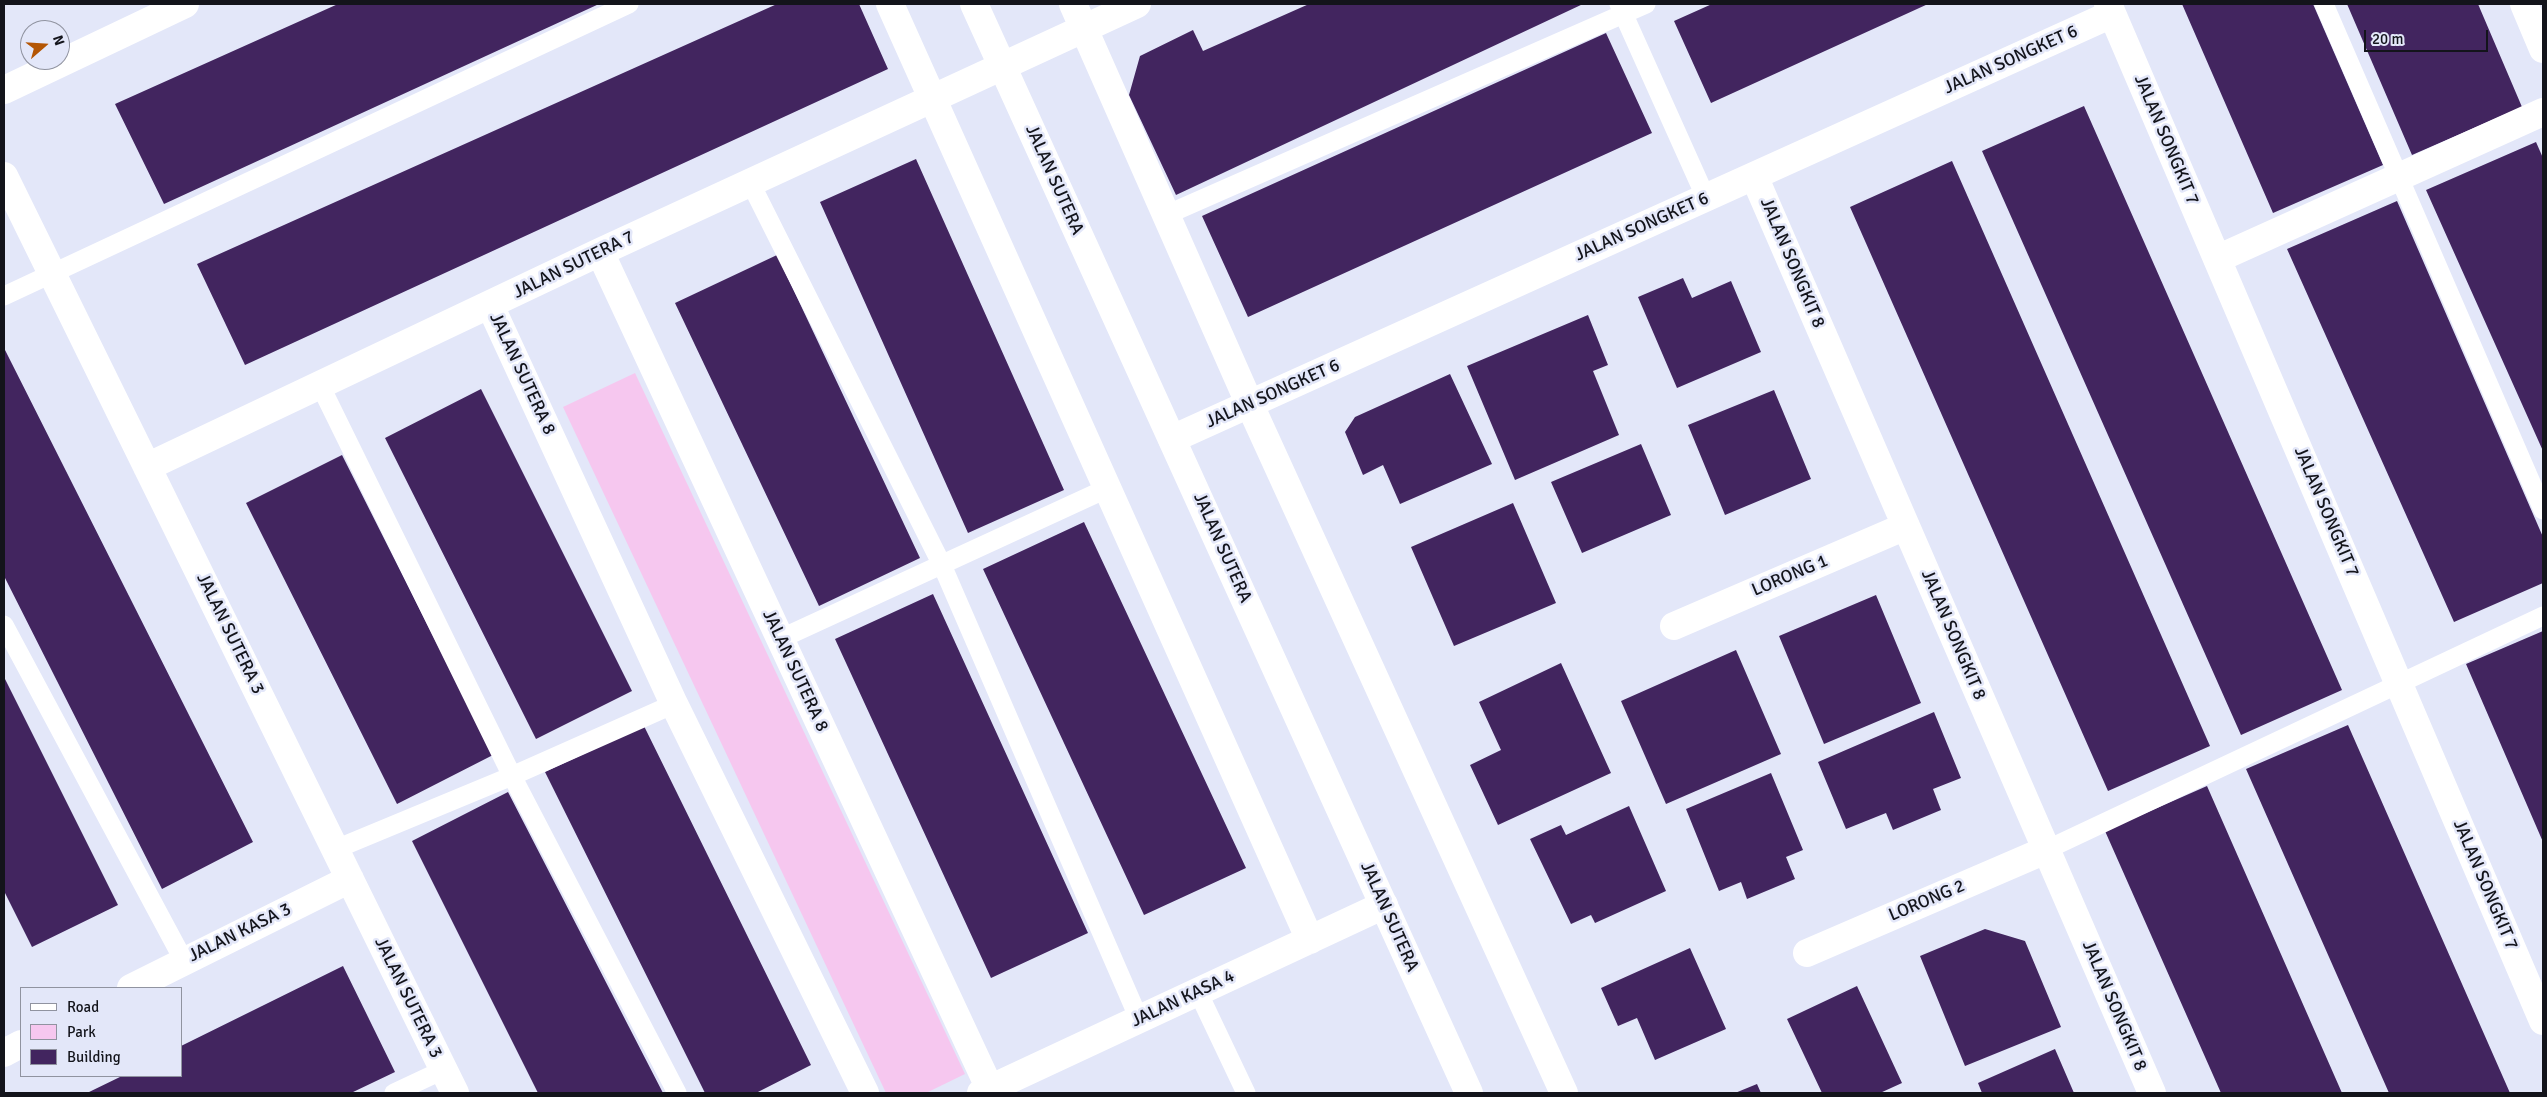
<!DOCTYPE html>
<style>
body{margin:0}
#map{position:relative;width:2547px;height:1097px;overflow:hidden;background:#e3e7f9;font-family:Signika,sans-serif}
canvas{display:block}
.frame{position:absolute;inset:0;border:5px solid #13141b;pointer-events:none}
.legend{position:absolute;left:20px;top:987px;width:162px;height:90px;box-sizing:border-box;background:#e3e7f9;border:1px solid #9093a0;margin:0;padding:6px 9px;list-style:none;font-size:15px;color:#13141b}
.legend li{display:flex;align-items:center;gap:10px;height:25px}
.legend b{width:25px;border:1px solid #9093a0}
.north{position:absolute;left:20px;top:20px;width:50px;height:50px;box-sizing:border-box;background:#e3e7f9;border:1px solid #9093a0;border-radius:50%;rotate:71deg;font-size:14px;font-weight:700;line-height:20px;text-align:center;color:#13141b}
.north::after{content:'';display:block;margin:auto;width:18px;height:22px;background:#b45604;clip-path:polygon(50% 0,100% 100%,50% 72%,0 100%)}
.scale{position:absolute;left:2364px;top:30px;width:124px;height:22px;box-sizing:border-box;border:2px solid #13141b;border-top:0;padding-left:6px;font-size:15px;line-height:18px;white-space:nowrap;color:#13141b;-webkit-text-stroke:4px #e3e7f9;paint-order:stroke}
</style>
<div id="map">
<canvas width="2547" height="1097"></canvas>
<div class="frame"></div>
<ul class="legend">
<li><b style="height:6px;background:#fff"></b>Road</li>
<li><b style="height:14px;background:#f6c7ef"></b>Park</li>
<li><b style="height:14px;background:#42255f"></b>Building</li>
</ul>
<div class="north">N</div>
<div class="scale">20 m</div>
</div>
<script>
const ctx = document.querySelector('canvas').getContext('2d');
ctx.lineJoin = 'round';
function fillPath(path, color) {
  ctx.fillStyle = color;
  ctx.fill(path, 'evenodd');
}
function strokePath(path, color, width, dash) {
  ctx.strokeStyle = color;
  ctx.lineWidth = width;
  ctx.lineCap = dash ? 'butt' : 'round';
  ctx.setLineDash(dash || []);
  ctx.stroke(path);
}
function drawText(font, color, halo, rows, align = 'center') {
  ctx.font = font + ' Signika,sans-serif';
  ctx.lineWidth = 5;
  ctx.setLineDash([]);
  ctx.textBaseline = 'middle';
  ctx.strokeStyle = halo;
  ctx.fillStyle = color;
  for (const [text, x, y, turn = 0] of rows) {
    ctx.save();
    ctx.translate(x, y);
    ctx.rotate((+turn || 0) * Math.PI / 180);
    ctx.textAlign = isNaN(turn) ? turn : align;
    if (halo) ctx.strokeText(text, 0, 0);
    ctx.fillText(text, 0, 0);
    ctx.restore();
  }
}
fillPath(new Path2D(`
 M635,373L965,1074L926,1093H886L563,407Z`), '#f6c7ef');
fillPath(new Path2D(`
 M338,4H599L164,204L115,104Z
 M777,4H859L888,69L245,365L197,264Z
 M1309,4H1583L1176,195L1129,95L1140,56L1193,30L1203,51Z
 M1712,4H1928L1711,103L1674,21Z
 M2182,4H2313L2383,165L2273,213Z
 M2347,4H2478L2522,107L2412,155Z
 M1606,33L1652,133L1248,317L1202,216Z
 M2084,106L2342,690L2241,735L1982,151Z
 M2536,142L2543,158V451L2426,190Z
 M916,159L1064,490L968,533L820,202Z
 M1952,161L2210,746L2108,791L1850,207Z
 M2397,201L2543,537V583L2454,622L2287,249Z
 M777,255L920,558L819,606L675,303Z
 M1683,278L1692,298L1731,281L1761,352L1677,388L1638,297Z
 M1588,315L1608,365L1593,371L1619,435L1515,480L1467,366Z
 M4,348L253,842L162,889L4,576Z
 M1450,374L1492,464L1400,504L1383,465L1363,475L1345,432L1355,417Z
 M481,389L632,691L536,739L385,438Z
 M1774,390L1811,479L1725,515L1688,425Z
 M1641,444L1671,515L1582,553L1551,482Z
 M342,455L493,755L397,804L246,503Z
 M1513,503L1556,603L1454,646L1411,547Z
 M1084,522L1246,868L1144,915L983,569Z
 M933,594L1088,933L991,978L835,639Z
 M1876,595L1921,703L1824,744L1779,636Z
 M2543,631V842L2466,664Z
 M1736,650L1781,754L1666,804L1621,701Z
 M1561,663L1611,773L1498,825L1470,765L1501,750L1479,702Z
 M4,677L118,905L32,947L4,891Z
 M1934,712L1961,778L1933,789L1941,810L1893,830L1886,813L1846,829L1818,762Z
 M2348,725L2510,1093H2389L2246,769Z
 M644,726L811,1065L756,1093H705L545,772Z
 M1771,773L1803,850L1786,857L1795,879L1747,899L1741,882L1719,891L1686,809Z
 M2207,786L2342,1093H2221L2105,831Z
 M508,792L663,1093H538L412,841Z
 M1629,806L1666,891L1595,923L1591,915L1571,924L1530,839L1561,825L1566,835Z
 M1985,929L2025,941L2061,1027L1965,1066L1920,956Z
 M1690,948L1726,1029L1655,1060L1637,1018L1618,1026L1601,988Z
 M343,966L395,1072L351,1093H87L122,1076H181V1046Z
 M1857,986L1902,1083L1880,1093H1822L1787,1019Z
 M2055,1049L2074,1093H1982L1978,1083Z
 M1757,1084L1761,1093H1735Z`), '#42255f');
strokePath(new Path2D(`
 M1619,4L1706,198
 M2324,4L2543,510
 M750,182L942,565L1139,1019
 M1166,215L1646,4
 M4,296L629,4
 M320,385L512,776L677,1093
 M4,625L184,961
 M780,639L1108,488
 M336,849L512,776L674,704
 M2046,850L2543,616
 M1198,992L1246,1093
 M394,1093L443,1070`), '#fff', 19);
strokePath(new Path2D(`
 M890,4L1310,940
 M1073,4L1250,405L1564,1093
 M2108,4L2543,1021
 M2524,4L2543,49
 M4,90L185,4
 M4,176L455,1093
 M1754,176L2152,1093
 M600,252L990,1089
 M2217,259L2543,112
 M490,305L674,704L865,1093
 M1172,439L2112,14
 M147,467L600,252L1137,4
 M1674,626L1906,526
 M1807,953L2046,850
 M131,988L350,879
 M4,1053L21,1044
 M981,1093L1384,905`), '#fff', 28);
strokePath(new Path2D(`
 M974,4L1469,1093`), '#fff', 28);
drawText('18px', '#13141b', '#e3e7f9', [
 ["JALAN SONGKET 6",2011,60,-24],
 ["JALAN SONGKIT 7",2166,140,67],
 ["JALAN SUTERA",1054,180,66],
 ["JALAN SONGKET 6",1642,227,-24],
 ["JALAN SONGKIT 8",1792,263,67],
 ["JALAN SUTERA 7",574,265,-26],
 ["JALAN SUTERA 8",522,374,65],
 ["JALAN SONGKET 6",1273,394,-24],
 ["JALAN SONGKIT 7",2326,512,67],
 ["JALAN SUTERA",1222,548,66],
 ["LORONG 1",1790,576,-23],
 ["JALAN SUTERA 3",230,634,64],
 ["JALAN SONGKIT 8",1953,635,67],
 ["JALAN SUTERA 8",795,671,65],
 ["JALAN SONGKIT 7",2485,885,67],
 ["LORONG 2",1927,901,-23],
 ["JALAN SUTERA",1389,917,66],
 ["JALAN KASA 3",240,933,-26],
 ["JALAN SUTERA 3",408,998,64],
 ["JALAN KASA 4",1183,999,-25],
 ["JALAN SONGKIT 8",2114,1006,67]
]);
</script>
